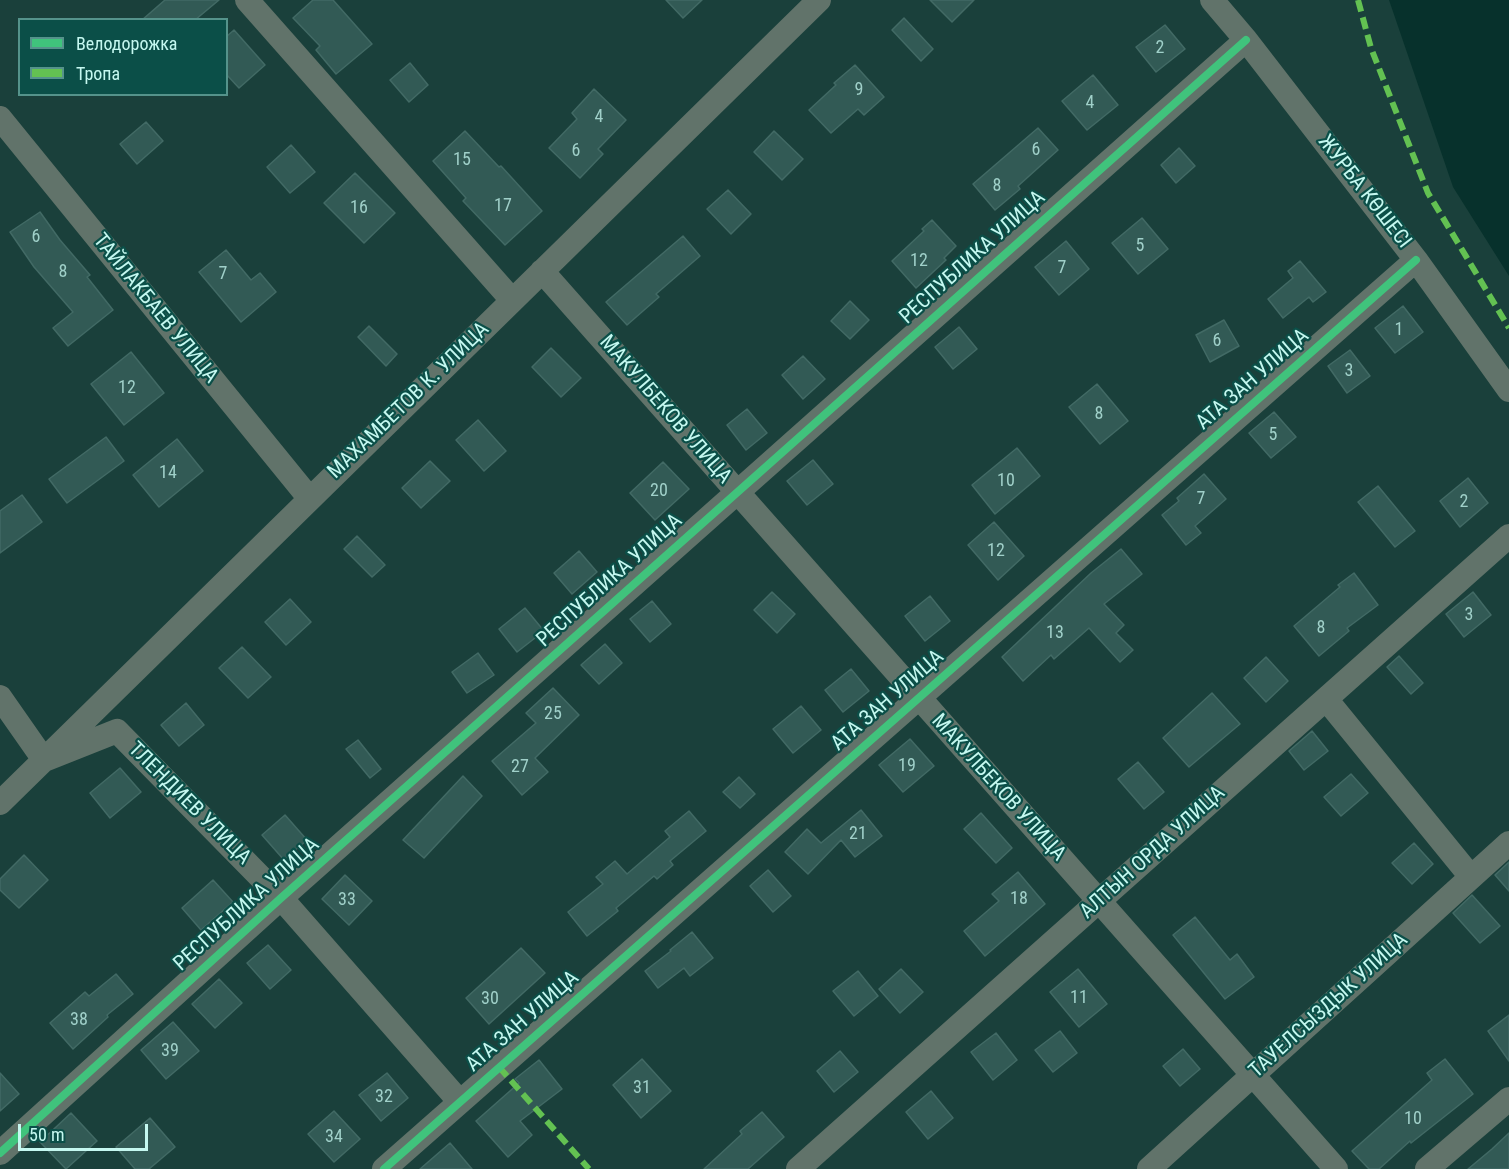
<!DOCTYPE html>
<meta charset="utf-8">
<style>
body{margin:0}
#map{position:relative;width:1509px;height:1169px;overflow:hidden;background:#1a403b;font-family:"Roboto Condensed",sans-serif}
canvas{display:block}
.legend{position:absolute;left:18px;top:18px;width:210px;height:78px;box-sizing:border-box;background:#0b4f48;border:2px solid #55938b;margin:0;padding:8px 10px;list-style:none;font-size:18px;color:#c5f8f0}
.legend li{display:flex;align-items:center;gap:12px;height:30px}
.legend b{width:30px;border:2px solid #55938b}
.scale{position:absolute;left:18px;top:1124px;width:130px;height:27px;box-sizing:border-box;border:3px solid #c5f8f0;border-top:0;padding-left:8px;font-size:18px;line-height:21px;white-space:nowrap;color:#c5f8f0;-webkit-text-stroke:4px #0b4f48;paint-order:stroke}
</style>
<div id="map">
<canvas width="1509" height="1169"></canvas>
<ul class="legend">
<li><b style="height:8px;background:#40c37c"></b>Велодорожка</li>
<li><b style="height:8px;background:#63c152"></b>Тропа</li>
</ul>
<div class="scale">50 m</div>
</div>
<script>
const ctx = document.querySelector('canvas').getContext('2d');
ctx.lineJoin = 'round';
function fillPath(path, color) {
  ctx.fillStyle = color;
  ctx.fill(path, 'evenodd');
}
function strokePath(path, color, width, dash) {
  ctx.strokeStyle = color;
  ctx.lineWidth = width;
  ctx.lineCap = dash ? 'butt' : 'round';
  ctx.setLineDash(dash || []);
  ctx.stroke(path);
}
function drawText(font, color, halo, rows, align = 'center') {
  ctx.font = font + ' "Roboto Condensed",sans-serif';
  ctx.lineWidth = 4.5;
  ctx.setLineDash([]);
  ctx.textBaseline = 'middle';
  ctx.strokeStyle = halo;
  ctx.fillStyle = color;
  for (const [text, x, y, turn = 0] of rows) {
    ctx.save();
    ctx.translate(x, y);
    ctx.rotate((+turn || 0) * Math.PI / 180);
    ctx.textAlign = isNaN(turn) ? turn : align;
    if (halo) ctx.strokeText(text, 0, 0);
    ctx.fillText(text, 0, 0);
    ctx.restore();
  }
}
fillPath(new Path2D(`
 M1389,0H1509V276L1453,187Z`), '#07312c');
const building = new Path2D(`
 M165,0H219L195,20H142Z
 M313,0H333L372,44L336,74L316,50L320,46L293,18Z
 M666,0H702L683,18Z
 M930,0H974L952,22Z
 M904,18L933,49L921,61L892,30Z
 M1165,25L1185,49L1156,72L1136,47Z
 M234,30L265,65L239,88L226,74V37Z
 M410,63L428,85L409,102L390,80Z
 M855,65L884,97L864,115L858,109L831,133L809,110L836,85L834,83Z
 M1093,75L1118,105L1087,130L1062,101Z
 M594,89L626,120L598,149L603,154L580,178L549,148L577,119L572,113Z
 M146,122L163,141L137,164L120,144Z
 M1038,128L1058,150L1018,186L1020,189L995,210L973,184Z
 M465,131L499,167L501,166L542,211L505,245L463,201L466,198L433,161Z
 M774,131L803,159L782,180L754,152Z
 M291,145L315,172L290,193L267,167Z
 M1179,148L1195,166L1176,183L1161,165Z
 M355,173L395,213L364,243L324,203Z
 M728,190L751,214L731,234L707,209Z
 M40,212L60,240L90,275L87,277L113,310L68,346L53,328L73,312L34,267L10,232Z
 M1142,218L1168,249L1138,274L1112,243Z
 M932,220L956,246L944,258L946,260L916,288L892,261L924,231L922,229Z
 M683,236L700,256L656,294L659,297L627,325L606,302Z
 M1066,241L1089,269L1059,295L1035,267Z
 M226,250L251,280L260,273L276,292L241,322L199,272Z
 M1300,261L1326,292L1313,302L1309,297L1283,318L1268,299L1293,278L1288,271Z
 M850,301L869,320L850,339L831,321Z
 M1403,306L1423,332L1395,353L1375,328Z
 M1224,320L1239,346L1210,362L1196,335Z
 M369,326L397,354L386,366L358,337Z
 M959,327L977,349L953,369L935,347Z
 M551,348L581,378L561,397L532,367Z
 M1350,350L1370,376L1347,393L1328,366Z
 M131,352L164,393L124,425L91,384Z
 M803,356L825,379L803,399L782,375Z
 M1097,384L1128,421L1100,444L1069,407Z
 M747,409L767,433L746,450L727,425Z
 M1274,412L1296,437L1271,458L1249,433Z
 M478,420L506,451L484,471L456,440Z
 M106,437L124,461L67,503L49,479Z
 M177,439L203,471L159,507L133,475Z
 M1017,448L1040,476L995,514L972,485Z
 M813,460L833,484L807,505L787,481Z
 M430,461L450,481L421,508L402,488Z
 M663,462L689,489L655,520L630,493Z
 M1204,474L1226,499L1195,526L1201,533L1186,545L1162,515L1179,501L1177,498Z
 M1468,478L1488,503L1460,527L1440,501Z
 M1378,486L1415,531L1395,547L1358,502Z
 M22,495L42,522L0,553V511Z
 M994,522L1024,556L998,580L968,545Z
 M357,536L385,565L372,577L344,549Z
 M1121,549L1142,574L1104,604L1124,625L1116,633L1133,650L1120,662L1089,628L1054,659L1051,655L1023,681L1002,657L1091,573Z
 M579,551L597,572L572,594L554,573Z
 M1354,573L1378,605L1347,628L1349,631L1319,656L1294,626L1340,587L1338,585Z
 M772,592L795,614L777,633L754,610Z
 M1473,592L1491,615L1464,637L1446,614Z
 M930,596L950,621L925,641L905,616Z
 M290,599L311,622L286,645L265,622Z
 M652,601L671,624L650,642L630,619Z
 M525,608L544,631L517,652L499,629Z
 M605,644L622,663L599,684L581,665Z
 M242,647L271,677L248,698L219,668Z
 M478,653L494,675L467,693L452,672Z
 M1399,656L1423,683L1411,694L1387,667Z
 M1266,657L1288,681L1266,702L1244,678Z
 M851,669L869,691L843,712L825,690Z
 M553,688L579,715L535,758L548,772L522,795L492,761L536,723L526,713Z
 M1212,693L1240,724L1189,767L1163,738Z
 M186,703L204,725L179,746L161,725Z
 M801,706L821,730L793,753L773,729Z
 M1312,731L1328,751L1304,770L1289,751Z
 M910,739L934,766L903,792L879,765Z
 M358,740L381,769L370,778L346,749Z
 M1138,762L1164,792L1144,809L1118,779Z
 M120,768L141,792L110,818L90,793Z
 M1351,774L1368,793L1341,816L1324,797Z
 M463,776L482,796L424,858L403,840Z
 M739,777L755,794L740,808L723,792Z
 M861,810L882,836L855,857L841,840L808,874L785,852L807,829L821,843Z
 M689,811L706,831L670,861L673,865L657,879L654,876L616,908L618,911L587,936L568,912L603,884L596,877L615,861L627,874L670,837L665,831Z
 M981,813L1012,848L996,863L964,829Z
 M285,815L307,840L284,860L262,835Z
 M1414,843L1433,864L1412,884L1392,863Z
 M24,855L48,880L19,908L0,890V879Z
 M1509,862V891L1495,875Z
 M768,870L791,896L773,912L750,886Z
 M1018,872L1045,904L985,956L964,931L999,901L992,894Z
 M345,875L372,901L349,925L322,899Z
 M213,880L233,902L201,930L182,908Z
 M1472,895L1500,926L1480,943L1453,913Z
 M1195,917L1230,960L1237,954L1254,977L1225,999L1173,935Z
 M692,932L713,958L690,976L684,968L658,988L645,971L671,951L670,950Z
 M268,945L291,970L270,989L247,963Z
 M521,948L545,973L489,1024L466,998Z
 M901,969L923,992L900,1013L879,989Z
 M1078,969L1107,1004L1079,1027L1050,992Z
 M858,971L878,996L854,1016L833,991Z
 M116,974L133,994L107,1015L108,1017L73,1049L50,1023L85,992L89,996Z
 M219,979L242,1003L215,1028L192,1004Z
 M1509,1015V1061L1488,1031Z
 M173,1022L199,1051L166,1079L141,1050Z
 M1060,1031L1077,1053L1053,1072L1035,1050Z
 M996,1033L1017,1060L993,1080L971,1052Z
 M1183,1049L1200,1069L1180,1086L1163,1066Z
 M840,1051L858,1072L834,1092L817,1071Z
 M642,1059L671,1091L641,1118L613,1085Z
 M1445,1059L1473,1094L1411,1143L1410,1141L1379,1169H1369L1352,1151L1432,1080L1427,1073Z
 M539,1060L562,1089L520,1121L532,1135L508,1157L476,1121L519,1083L515,1079Z
 M0,1073L19,1094L0,1111Z
 M387,1073L408,1098L381,1121L359,1095Z
 M931,1091L953,1118L928,1139L906,1112Z
 M334,1111L360,1139L334,1162L308,1134Z
 M762,1112L784,1137L748,1169H704L742,1134L740,1131Z
 M71,1113L97,1141L66,1169L40,1142Z
 M150,1118L175,1147L149,1169H135L116,1147Z
 M1509,1133V1169H1468L1492,1149Z
 M450,1143L472,1169H420Z`);
fillPath(building, '#325a55');
strokePath(building, '#426a65', 1.5);
strokePath(new Path2D(`
 M247,0L512,300
 M1212,0L1246,40L1416,260L1509,390
 M0,118L310,499
 M542,271L1336,1169
 M0,697L44,760L117,731L281,898L460,1102
 M1326,699L1471,877
 M0,803L819,0
 M0,1153L281,898L1246,40
 M384,1169L1416,260
 M798,1169L1509,536
 M1149,1169L1509,843
 M1427,1169L1509,1099`), '#61736a', 24);
strokePath(new Path2D(`
 M1358,0L1371,48L1428,193L1509,328
 M499,1067L589,1169`), '#63c152', 6, [12, 6]);
strokePath(new Path2D(`
 M0,1153L281,898L1246,40
 M384,1169L1416,260`), '#40c37c', 8);
drawText('18px', '#a0d0c9', null, [
 ["2",1160,48],
 ["9",859,90],
 ["4",1090,103],
 ["4",599,117],
 ["6",1036,150],
 ["6",576,151],
 ["15",462,160],
 ["8",997,186],
 ["17",503,206],
 ["16",359,208],
 ["6",36,237],
 ["5",1140,246],
 ["12",919,261],
 ["7",1062,268],
 ["8",63,272],
 ["7",223,274],
 ["1",1399,330],
 ["6",1217,341],
 ["3",1349,371],
 ["12",127,388],
 ["8",1099,414],
 ["5",1273,435],
 ["14",168,473],
 ["10",1006,481],
 ["20",659,491],
 ["7",1201,499],
 ["2",1464,502],
 ["12",996,551],
 ["3",1469,615],
 ["8",1321,628],
 ["13",1055,633],
 ["25",553,714],
 ["19",907,766],
 ["27",520,767],
 ["21",858,834],
 ["18",1019,899],
 ["33",347,900],
 ["11",1079,998],
 ["30",490,999],
 ["38",79,1020],
 ["39",170,1051],
 ["31",642,1088],
 ["32",384,1097],
 ["10",1413,1119],
 ["34",334,1137]
]);
drawText('21px', '#c5f8f0', '#0b4f48', [
 ["ЖУРБА КӨШЕСІ",1364,192,52],
 ["РЕСПУБЛИКА УЛИЦА",973,258,-42],
 ["ТАЙЛАКБАЕВ УЛИЦА",155,309,51],
 ["АТА ЗАН УЛИЦА",1253,380,-41],
 ["МАХАМБЕТОВ К. УЛИЦА",409,401,-44],
 ["МАКУЛБЕКОВ УЛИЦА",665,410,49],
 ["РЕСПУБЛИКА УЛИЦА",610,581,-42],
 ["АТА ЗАН УЛИЦА",888,701,-41],
 ["МАКУЛБЕКОВ УЛИЦА",998,788,48],
 ["ТЛЕНДИЕВ УЛИЦА",189,804,45],
 ["АЛТЫН ОРДА УЛИЦА",1153,853,-42],
 ["РЕСПУБЛИКА УЛИЦА",247,905,-42],
 ["ТАУЕЛСЫЗДЫК УЛИЦА",1329,1006,-42],
 ["АТА ЗАН УЛИЦА",523,1022,-41]
]);
</script>
